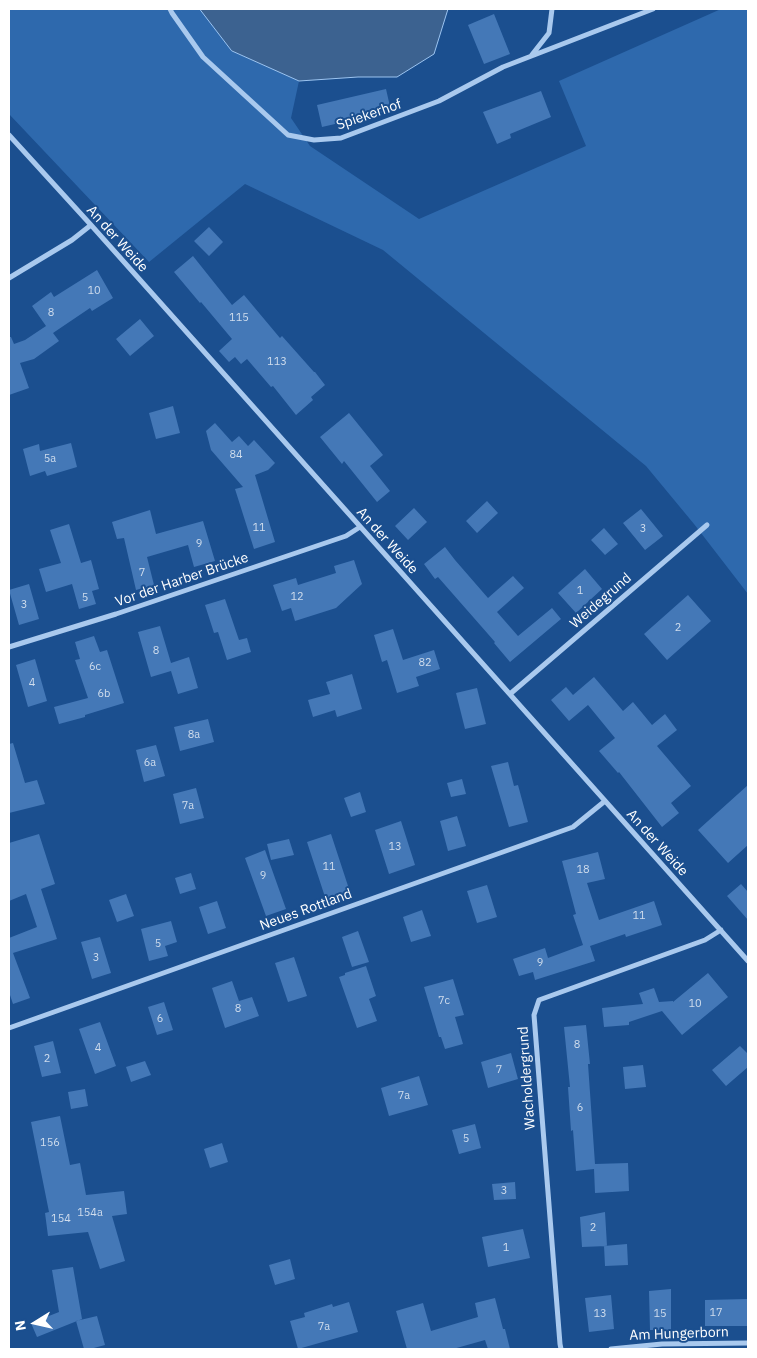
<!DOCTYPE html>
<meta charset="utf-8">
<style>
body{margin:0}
#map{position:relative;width:757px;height:1358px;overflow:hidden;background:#1b4f8f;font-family:"IBM Plex Sans",sans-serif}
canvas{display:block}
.frame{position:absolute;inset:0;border:10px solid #fff;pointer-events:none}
.north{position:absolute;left:10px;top:1298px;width:50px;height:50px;-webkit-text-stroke:4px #1b4f8f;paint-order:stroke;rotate:260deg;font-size:14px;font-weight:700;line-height:20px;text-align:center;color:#fff}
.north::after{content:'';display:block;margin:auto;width:18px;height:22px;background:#fff;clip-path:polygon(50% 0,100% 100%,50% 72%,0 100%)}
</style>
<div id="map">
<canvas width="757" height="1358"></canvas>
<div class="frame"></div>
<div class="north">N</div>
</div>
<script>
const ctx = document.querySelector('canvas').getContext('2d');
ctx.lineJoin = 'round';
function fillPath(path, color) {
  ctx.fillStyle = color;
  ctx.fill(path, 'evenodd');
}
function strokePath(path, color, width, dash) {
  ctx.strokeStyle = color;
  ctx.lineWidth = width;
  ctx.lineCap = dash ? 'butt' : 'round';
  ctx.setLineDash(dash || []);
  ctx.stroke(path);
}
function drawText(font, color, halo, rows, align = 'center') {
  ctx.font = font + ' "IBM Plex Sans",sans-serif';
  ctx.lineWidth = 4;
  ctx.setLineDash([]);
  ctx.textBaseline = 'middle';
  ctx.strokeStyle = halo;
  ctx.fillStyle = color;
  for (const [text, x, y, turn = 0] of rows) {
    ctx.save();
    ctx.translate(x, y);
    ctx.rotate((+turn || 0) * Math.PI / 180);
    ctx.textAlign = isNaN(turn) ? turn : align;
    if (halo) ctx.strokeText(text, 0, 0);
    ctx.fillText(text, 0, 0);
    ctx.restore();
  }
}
fillPath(new Path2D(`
 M9,9H200L232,51L299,81L291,118L310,146L419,219L586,146L559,81L721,9H748V594L694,524L646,466L383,250L245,184L149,262L9,114Z`), '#2e69ad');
const water = new Path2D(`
 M200,9H448L434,54L397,77H358L299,81L232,51Z`);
fillPath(water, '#3c6290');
strokePath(water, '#9cc4f0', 1);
fillPath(new Path2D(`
 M494,14L510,54L484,64L468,25Z
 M386,89L391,111L322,127L317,105Z
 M541,91L551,117L510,134L511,138L497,144L483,112Z
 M209,227L223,242L209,256L194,241Z
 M193,256L232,305L244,295L280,338L282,336L314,372H315L325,385L311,397L313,400L296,415L273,386L271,387L247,359L241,364L235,357L229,362L219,351L232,339L201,302L200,303L174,272Z
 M97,270L113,298L92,311L90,308L53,333L59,341L34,359L20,363L29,388L9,395V337H11L14,344L25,340L46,326L32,306L51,292L54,297Z
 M140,319L154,336L130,356L116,339Z
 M173,406L180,433L156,439L149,413Z
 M349,413L383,455L370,466L390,491L377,502L344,461L342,464L320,437Z
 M215,423L232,442L239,436L248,446L254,440L275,463L268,470L255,475L275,542L254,549L235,489L243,487L211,450L206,431Z
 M71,443L77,467L47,476L45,471L30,476L23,449L39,444L40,451Z
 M487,501L498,513L477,533L466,521Z
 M414,508L427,522L408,540L395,526Z
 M641,509L663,536L645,550L623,523Z
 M150,510L156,534L203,521L215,561L194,567L188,545L147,557L154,585L136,590L124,538L117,539L112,522Z
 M69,524L81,563L91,560L99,589L92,591L96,604L79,609L72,584L46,592L39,569L61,563L50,530Z
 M604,528L618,544L605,555L591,540Z
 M445,547L455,560L488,598L513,576L524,588L497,612L518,636L552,608L561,619L510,662L494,643L495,642L438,577L435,579L424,564Z
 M354,560L362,584L336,608L295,621L291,608L282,611L273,585L296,578L298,585L336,573L334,566Z
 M585,569L602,589L576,613L558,593Z
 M29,584L39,619L19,625L9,590Z
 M688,595L711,621L667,660L644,634Z
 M225,599L239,640L247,638L251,652L227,660L218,632L214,633L205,605Z
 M160,626L171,663L189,657L198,688L178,694L171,671L151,677L138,632Z
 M393,629L403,660L434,650L440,669L416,677L419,686L397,693L387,660L382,662L374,635Z
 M94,636L100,652L107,650L124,703L85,715V717L59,724L54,707L88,698L75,660L80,659L75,642Z
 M35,659L47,701L28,707L16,665Z
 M352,674L362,709L337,717L335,710L313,717L308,700L330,694L326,682Z
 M594,677L623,711L633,702L652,725L665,714L677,730L657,746L691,786L671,803L679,813L662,827L619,772L618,773L599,751L615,738L588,705L569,721L551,700L566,687L573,695Z
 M477,688L486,724L465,729L456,693Z
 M208,719L214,742L180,751L174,727Z
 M13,743L25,783L37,780L45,804L9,813V744Z
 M156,745L165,776L144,782L136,750Z
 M508,762L514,786L518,785L528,822L509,827L491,766Z
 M462,779L466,794L451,797L447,783Z
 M748,785V845L728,863L698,830Z
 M196,788L204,818L180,824L173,794Z
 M360,792L366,812L351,817L344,798Z
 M457,816L466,846L448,851L440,821Z
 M401,821L415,865L389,874L375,830Z
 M39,834L55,884L41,889L57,939L13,953L30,998L13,1004L9,992V938L37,927L26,894L9,901V843Z
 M331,834L350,892L326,900L307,842Z
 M289,839L294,855L271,860L267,844Z
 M265,850L286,909L266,916L245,858Z
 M598,852L605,879L587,883L599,920L654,901L662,925L626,937L625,934L590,946L595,961L535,980L533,972L519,976L513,959L545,948L548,958L583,945L573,915L576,914L562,861Z
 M191,873L196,889L180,894L175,878Z
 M741,884L748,892V920L727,896Z
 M487,885L497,917L477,923L467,891Z
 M126,894L134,916L117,922L109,900Z
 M217,901L226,928L208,934L199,907Z
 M422,910L431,936L411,942L403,917Z
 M171,921L177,942L165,946L168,956L149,961L141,929Z
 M358,931L369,962L352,967L342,937Z
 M100,937L111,973L92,979L81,942Z
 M294,957L307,996L288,1002L275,963Z
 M366,966L376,996L369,999L377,1021L357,1028L339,977L345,975V973Z
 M708,973L728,997L682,1035L662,1011L629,1022V1025L604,1027L602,1008L643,1004L639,993L654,988L659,1002L673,1001V1002Z
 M453,979L464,1015L455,1017L463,1044L445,1049L441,1037H439L424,987Z
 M232,981L239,1001L252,997L259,1016L225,1028L212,988Z
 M164,1002L173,1030L157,1035L148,1007Z
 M100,1022L116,1066L95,1074L79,1029Z
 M586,1025L590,1064H588L595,1164L628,1163L629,1191L595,1193L594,1169L576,1171L573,1130L571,1131L568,1087H570L564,1027Z
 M53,1041L61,1073L42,1077L34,1046Z
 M740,1046L748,1054V1067L726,1086L712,1070Z
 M511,1053L518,1079L488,1088L481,1062Z
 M145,1061L151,1075L131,1082L126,1067Z
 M643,1065L646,1087L625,1089L623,1067Z
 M419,1076L428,1105L389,1116L381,1088Z
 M85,1089L88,1106L71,1109L68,1092Z
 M60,1116L70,1165L80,1163L86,1195L124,1191L127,1214L112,1216L125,1261L100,1269L88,1232L48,1236L45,1213L49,1212L31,1122Z
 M475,1124L481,1148L459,1154L452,1130Z
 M222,1143L228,1162L210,1168L204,1149Z
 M515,1182L516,1199L494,1200L492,1184Z
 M605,1212L607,1246L582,1247L580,1217Z
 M523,1229L530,1258L488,1267L482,1237Z
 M627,1244L628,1265L605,1266L604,1246Z
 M290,1259L295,1279L275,1285L269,1265Z
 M73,1267L82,1319L37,1337L31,1323L59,1312L52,1270Z
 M671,1289V1330H650L649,1291Z
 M611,1295L614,1329L589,1332L585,1298Z
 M495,1298L503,1329H505L510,1349H488L485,1340L453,1349H407L396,1311L423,1303L431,1331L478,1317L475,1303Z
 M748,1299V1326H705V1300Z
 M349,1302L358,1332L298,1349L290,1321L305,1317L304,1313L332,1304L333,1307Z
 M97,1316L105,1345L90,1349H84L76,1321Z`), '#4478b7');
strokePath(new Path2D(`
 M170,9L172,13L203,57L288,135L314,140L341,138L439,101L503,67L653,9
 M531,56L549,33L552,9
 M9,135L91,225L748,961
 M9,278L72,240L91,225
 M9,647L116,614L346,536L360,527
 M510,694L707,525
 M9,1028L573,827L605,801
 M561,1349L560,1344L534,1015L539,1000L705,940L721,930
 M611,1349L662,1344L748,1343`), '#a9c9ee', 5);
drawText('11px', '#d0dded', null, [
 ["10",94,291],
 ["8",51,313],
 ["115",239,318],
 ["113",277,362],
 ["84",236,455],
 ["5a",50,459],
 ["11",259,528],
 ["3",643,529],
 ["9",199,544],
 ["7",142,573],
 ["1",580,591],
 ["12",297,597],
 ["5",85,598],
 ["3",24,605],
 ["2",678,628],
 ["8",156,651],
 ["82",425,663],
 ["6c",95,667],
 ["4",32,683],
 ["6b",104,694],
 ["8a",194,735],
 ["6a",150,763],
 ["7a",188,806],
 ["13",395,847],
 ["11",329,867],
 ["18",583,870],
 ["9",263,876],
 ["11",639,916],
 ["5",158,944],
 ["3",96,958],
 ["9",540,963],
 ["7c",444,1001],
 ["10",695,1004],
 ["8",238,1009],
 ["6",160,1019],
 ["8",577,1045],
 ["4",98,1048],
 ["2",47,1059],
 ["7",499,1070],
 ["7a",404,1096],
 ["6",580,1108],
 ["5",466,1139],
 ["156",50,1143],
 ["3",504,1191],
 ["154a",90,1213],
 ["154",61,1219],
 ["2",593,1228],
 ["1",506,1248],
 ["17",716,1313],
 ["13",600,1314],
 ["15",660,1314],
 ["7a",324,1327]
]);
drawText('14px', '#fff', '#1b4f8f', [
 ["Spiekerhof",369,115,-19],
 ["An der Weide",117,239,48],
 ["An der Weide",387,541,48],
 ["Vor der Harber Brücke",182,580,-19],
 ["Weidegrund",601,601,-41],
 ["An der Weide",657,843,48],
 ["Neues Rottland",306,910,-20],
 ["Wacholdergrund",527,1078,-94],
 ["Am Hungerborn",679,1334,-2]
]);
</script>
